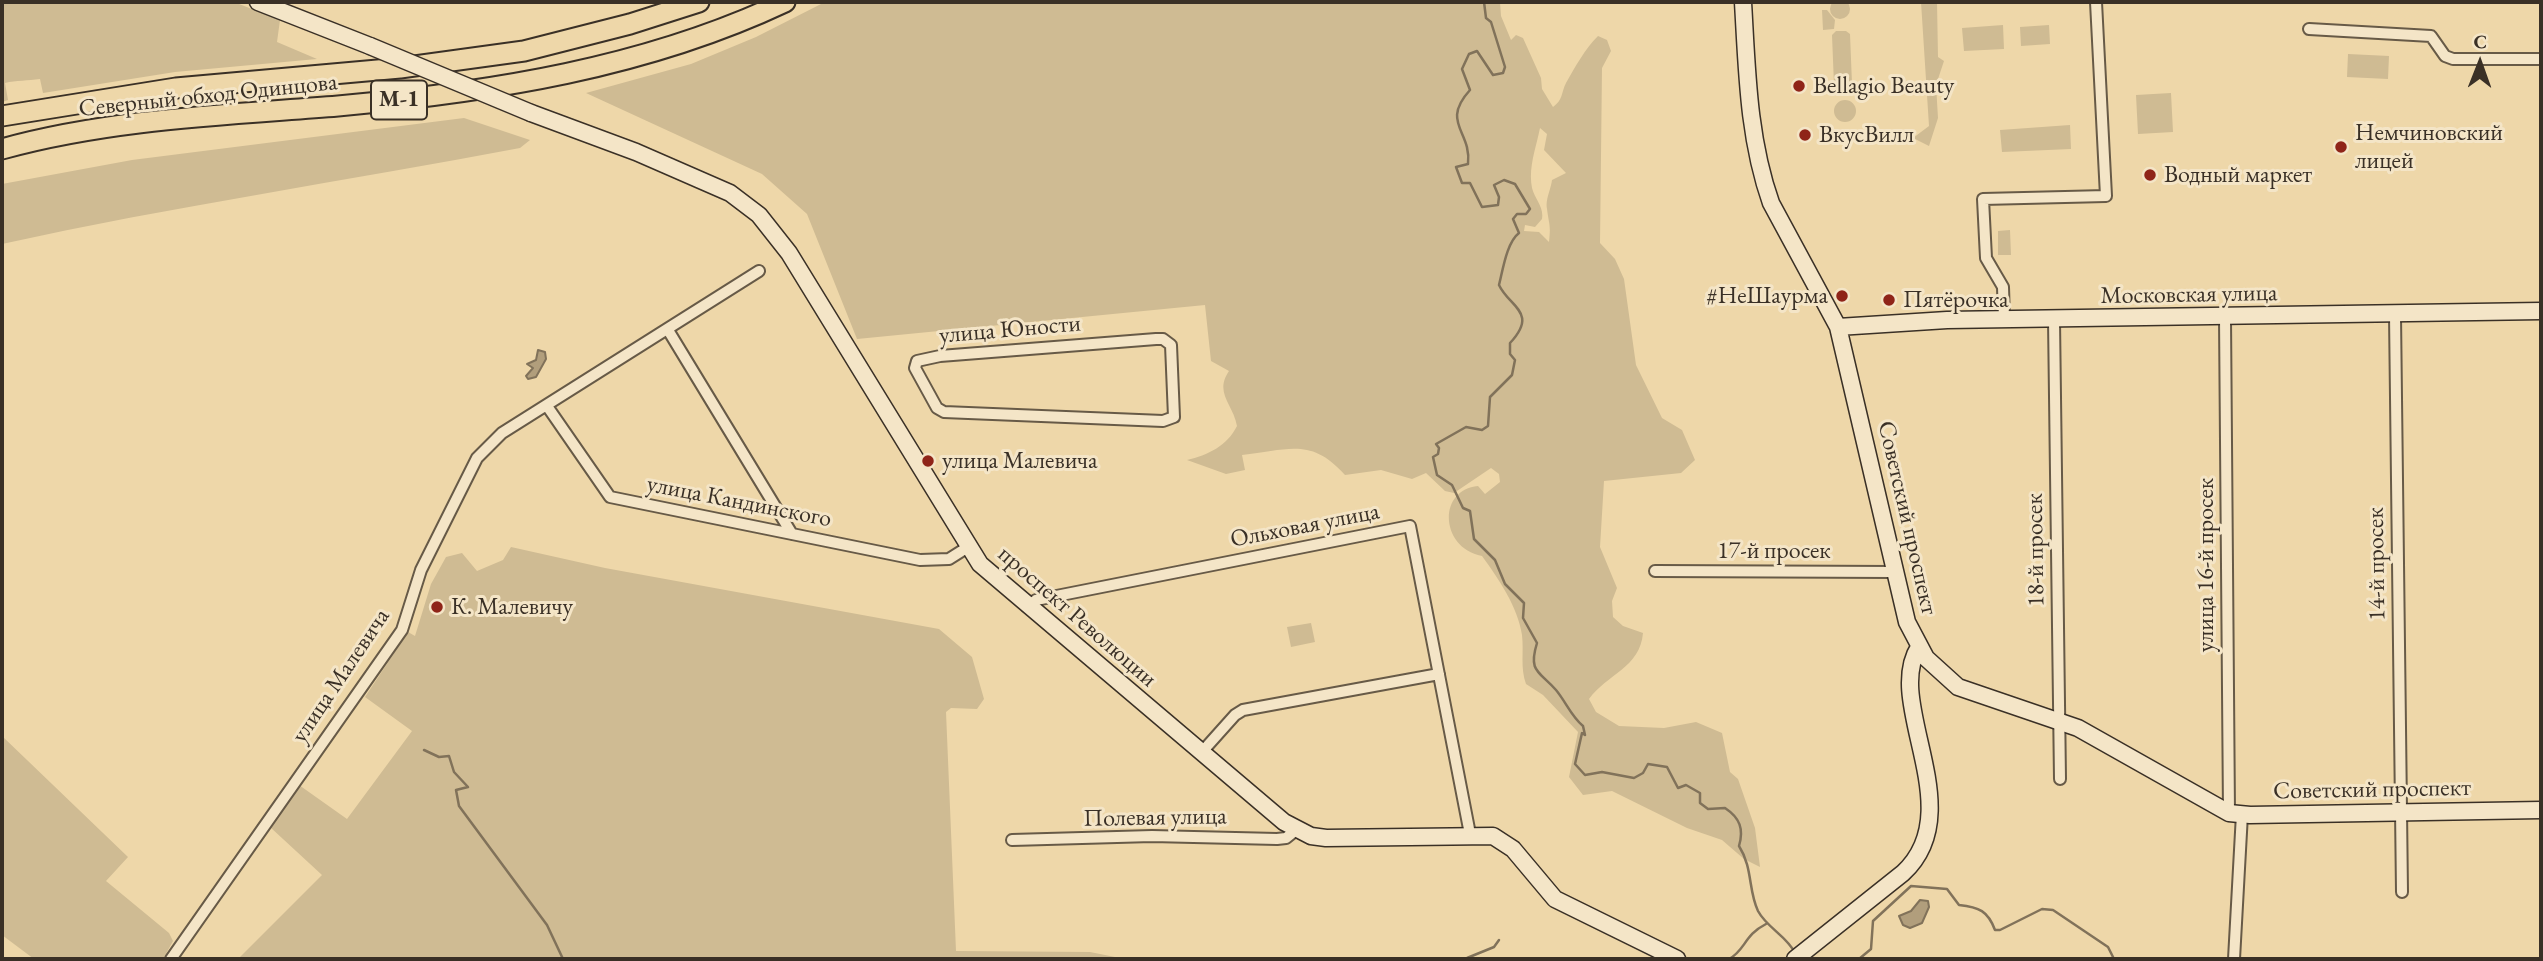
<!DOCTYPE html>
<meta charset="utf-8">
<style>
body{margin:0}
#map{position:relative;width:2543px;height:961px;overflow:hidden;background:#eed7a9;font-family:"EB Garamond",serif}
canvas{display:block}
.frame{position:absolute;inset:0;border:4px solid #3a3026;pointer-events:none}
.north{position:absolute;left:2445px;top:28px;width:70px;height:70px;-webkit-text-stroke:5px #f4e5c7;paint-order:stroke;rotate:1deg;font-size:19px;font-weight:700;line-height:28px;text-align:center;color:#3a3026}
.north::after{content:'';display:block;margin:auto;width:24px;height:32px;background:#3a3026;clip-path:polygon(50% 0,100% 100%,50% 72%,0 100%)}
</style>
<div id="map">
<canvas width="2543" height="961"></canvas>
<div class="frame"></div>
<div class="north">С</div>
</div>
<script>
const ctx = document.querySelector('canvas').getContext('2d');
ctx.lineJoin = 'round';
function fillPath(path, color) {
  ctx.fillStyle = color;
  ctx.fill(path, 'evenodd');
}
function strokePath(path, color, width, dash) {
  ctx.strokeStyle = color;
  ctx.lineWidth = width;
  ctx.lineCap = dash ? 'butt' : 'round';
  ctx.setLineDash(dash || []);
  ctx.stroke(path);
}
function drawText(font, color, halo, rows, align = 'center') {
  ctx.font = font + ' "EB Garamond",serif';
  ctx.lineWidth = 6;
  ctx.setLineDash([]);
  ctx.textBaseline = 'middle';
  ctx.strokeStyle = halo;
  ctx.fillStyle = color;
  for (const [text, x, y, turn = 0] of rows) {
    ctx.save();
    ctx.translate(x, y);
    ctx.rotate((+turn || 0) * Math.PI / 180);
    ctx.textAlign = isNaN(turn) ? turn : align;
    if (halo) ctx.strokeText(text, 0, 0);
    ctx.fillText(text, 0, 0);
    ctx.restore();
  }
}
fillPath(new Path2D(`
 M1830 9a10 10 0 1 1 20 0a10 10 0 1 1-20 0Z
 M2,2H234L280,20L277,42L317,59L175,72L43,93L40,79C28,81 16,80 5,83L8,100L2,102Z
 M825,2H1500L1501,16L1511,40L1516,35L1523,38L1541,78L1542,89L1553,107C1563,100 1561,93 1566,83C1575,67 1585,49 1598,36L1607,40L1611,51L1602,68L1600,243L1615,259L1624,279L1636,365L1662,418L1682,430L1695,460L1681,473L1604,481L1600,547L1617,588L1612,601L1613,617L1623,626L1643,633C1640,668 1607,674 1589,699L1596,712L1619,726L1664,728L1696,722L1722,733L1730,772L1738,779L1755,828L1760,867L1744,859L1722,840L1687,828L1612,791L1583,795L1569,777L1578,732L1543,695L1526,684C1520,667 1524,653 1522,635C1518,607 1498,578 1482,556C1440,548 1437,490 1478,486L1485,494L1500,482L1499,474L1491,468L1454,493L1445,491L1426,473L1412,479L1381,470L1345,475C1311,437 1289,450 1242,455L1245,470L1226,474L1187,460C1208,455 1227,446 1237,426C1233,404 1214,393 1229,371L1211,361L1205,305L857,339L807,214L762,174L586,93L691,64L756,37ZM1540,128L1547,134L1544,150L1566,173L1552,180C1551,189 1545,200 1547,209C1549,225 1551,224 1549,242L1539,232L1524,231L1525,225L1535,227L1542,219C1544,206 1535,200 1532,188C1528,168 1536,148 1540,128Z
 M1921,2H1937L1938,57L1944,61L1936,85L1938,118L1929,146L1913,138L1929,126Z
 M1822,10H1827L1835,20L1834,29L1823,30Z
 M2003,25L2004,49L1964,51L1962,28Z
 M2049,25L2050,44L2021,46L2020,27Z
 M1836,31H1846L1850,34L1852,84L1848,89L1839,90L1834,85L1832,35Z
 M2348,54L2389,56L2388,79L2347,77Z
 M2171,93L2173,132L2138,134L2136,95Z
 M1834 111a11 11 0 1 1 22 0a11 11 0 1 1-22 0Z
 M464,118L530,140L520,148C347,181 174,206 2,244V184L132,160Z
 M2070,125L2071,149L2002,152L2000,130Z
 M2010,230L2011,255H1998V231Z
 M511,547L605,568L939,629L972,657L984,699L977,709L951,708L946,712L956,951L1090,952L1125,959H238L322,875L270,827L299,785L347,819L412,731L365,697L408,632L415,636L431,584L446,557L462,553L477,571L503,560Z
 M1311,623L1315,642L1291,647L1287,627Z
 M2,736L128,857L106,881L169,933L173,941L163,959H34L2,935Z`), '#cfbb93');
const water = new Path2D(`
 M538,350L545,352L546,359L536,377L528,379L526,376L533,368L527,364L536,360Z
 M1920,900L1928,901L1929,907L1922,923L1910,928L1903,925L1899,916L1911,911Z`);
fillPath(water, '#b19e7c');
strokePath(water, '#81725a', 2);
strokePath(new Path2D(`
 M1484,2L1486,18L1491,22L1505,67L1503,73L1493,75L1477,51L1469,54L1462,69L1470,90C1440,123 1472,131 1468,164L1456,167L1462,183H1470L1482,207L1498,205L1499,197L1494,185L1504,180L1515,184L1530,209L1526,214H1517L1513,219L1519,233C1507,242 1503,269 1499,285C1509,307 1539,312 1510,343V354L1515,360L1512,375L1490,397L1488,426L1482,430L1466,427L1436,444L1439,448L1438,454L1433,457L1437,475L1452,485L1463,508L1470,511L1474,539L1495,560L1505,584L1524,603L1523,618L1537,643C1528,672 1539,671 1556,690C1566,702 1571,716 1583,726L1585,735L1582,733L1575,764L1585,775L1602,772L1634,778L1643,773L1648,764L1667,767L1678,788L1686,785L1700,793V803L1708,809L1725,808C1740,818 1744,829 1739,846C1753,868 1748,890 1758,911C1767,928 1787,936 1795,953
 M424,750L439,757L449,756L454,772L468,787L456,790L459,806L547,925L563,959
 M1450,959L1467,958L1494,947L1499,940
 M1729,959C1745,951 1744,935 1766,924
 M1859,959L1871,949L1873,921L1911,886L1947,889L1959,905C1979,907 1988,911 1995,930H2000L2042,909L2053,910L2108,947L2114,959`), '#81725a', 2.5);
const street = new Path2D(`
 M2309,29L2431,36L2445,56L2453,59H2541
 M2395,315L2402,892
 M2225,318L2229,813
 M2004,319L2003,287L1986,258L1983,199L2106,196L2096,2
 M2054,320L2060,779
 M668,330L792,534
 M1156,339H1163L1171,345L1174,417L1163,421L944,412L937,408L915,368L917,361L940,356Z
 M547,406L610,497L920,560L949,559L968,547
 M1655,571L1894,572
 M1027,607L1036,600L1410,526L1470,834
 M1201,753L1235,715L1243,710L1439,674
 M1012,840L1152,836L1277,839L1286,838L1296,830
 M171,959L402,630L421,570L477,458L502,433L759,271
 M2234,959L2242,814`);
const secondary = new Path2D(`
 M258,2L370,46
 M1743,2C1747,70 1748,138 1771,203L1838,327L1907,622L1926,658L1958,687L2078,728L2229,813L2250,815L2541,810
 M531,113L636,152L730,193L759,215L789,253L980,564L1284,822L1311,836L1326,838L1493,836L1513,849L1555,899L1677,959
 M1838,327L1947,320L2541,311
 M1795,959L1903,873C1971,810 1883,703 1919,647`);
const highway = new Path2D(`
 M2,116L176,88L400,68L524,51L630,24L699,2
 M2,149C110,119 226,115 338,106C491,92 645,68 785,2`);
strokePath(street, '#675a47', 14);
strokePath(secondary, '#3a3026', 19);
strokePath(highway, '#3a3026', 23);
strokePath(street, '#f4e5c7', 10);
strokePath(secondary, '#f4e5c7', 16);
strokePath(highway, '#eed7a9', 19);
const secondaryBridge = new Path2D(`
 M370,46L531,113`);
strokePath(secondaryBridge, '#3a3026', 19, []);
strokePath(secondaryBridge, '#f4e5c7', 16);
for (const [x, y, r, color] of [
 [1799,86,7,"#8f2418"],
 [1805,135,7,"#8f2418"],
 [2341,147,7,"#8f2418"],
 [2150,175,7,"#8f2418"],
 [1842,296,7,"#8f2418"],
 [1889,300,7,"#8f2418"],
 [928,461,7,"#8f2418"],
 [437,607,7,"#8f2418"]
]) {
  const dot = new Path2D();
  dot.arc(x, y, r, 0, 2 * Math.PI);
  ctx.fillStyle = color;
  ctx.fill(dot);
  strokePath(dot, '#f4e5c7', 2.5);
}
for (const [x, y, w] of [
 [399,100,56]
]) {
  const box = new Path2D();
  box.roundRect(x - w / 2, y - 19.5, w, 39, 5);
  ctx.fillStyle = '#f4e5c7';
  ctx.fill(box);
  strokePath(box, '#3a3026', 2);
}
drawText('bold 23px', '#3a3026', null, [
 ["М-1",399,100]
]);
drawText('24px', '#3a3026', '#f4e5c7', [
 ["Bellagio Beauty",1813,86],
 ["Немчиновский",2355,133],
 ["лицей",2355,161],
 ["ВкусВилл",1819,135],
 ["Водный маркет",2164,175],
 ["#НеШаурма",1828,296,"right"],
 ["Пятёрочка",1903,300],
 ["улица Малевича",942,461],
 ["К. Малевичу",451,607]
], 'left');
drawText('24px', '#3a3026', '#f4e5c7', [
 ["Северный обход Одинцова",208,96,-6],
 ["Московская улица",2189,295,-1],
 ["улица Юности",1010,330,-5],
 ["улица Кандинского",739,502,11],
 ["Советский проспект",1907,518,77],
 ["Ольховая улица",1305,526,-11],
 ["18-й просек",2036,550,-91],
 ["17-й просек",1774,551],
 ["14-й просек",2377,564,-91],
 ["улица 16-й просек",2206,565,-90],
 ["проспект Революции",1077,617,41],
 ["улица Малевича",341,676,-56],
 ["Советский проспект",2372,790,-1],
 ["Полевая улица",1155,818,-1]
]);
</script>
